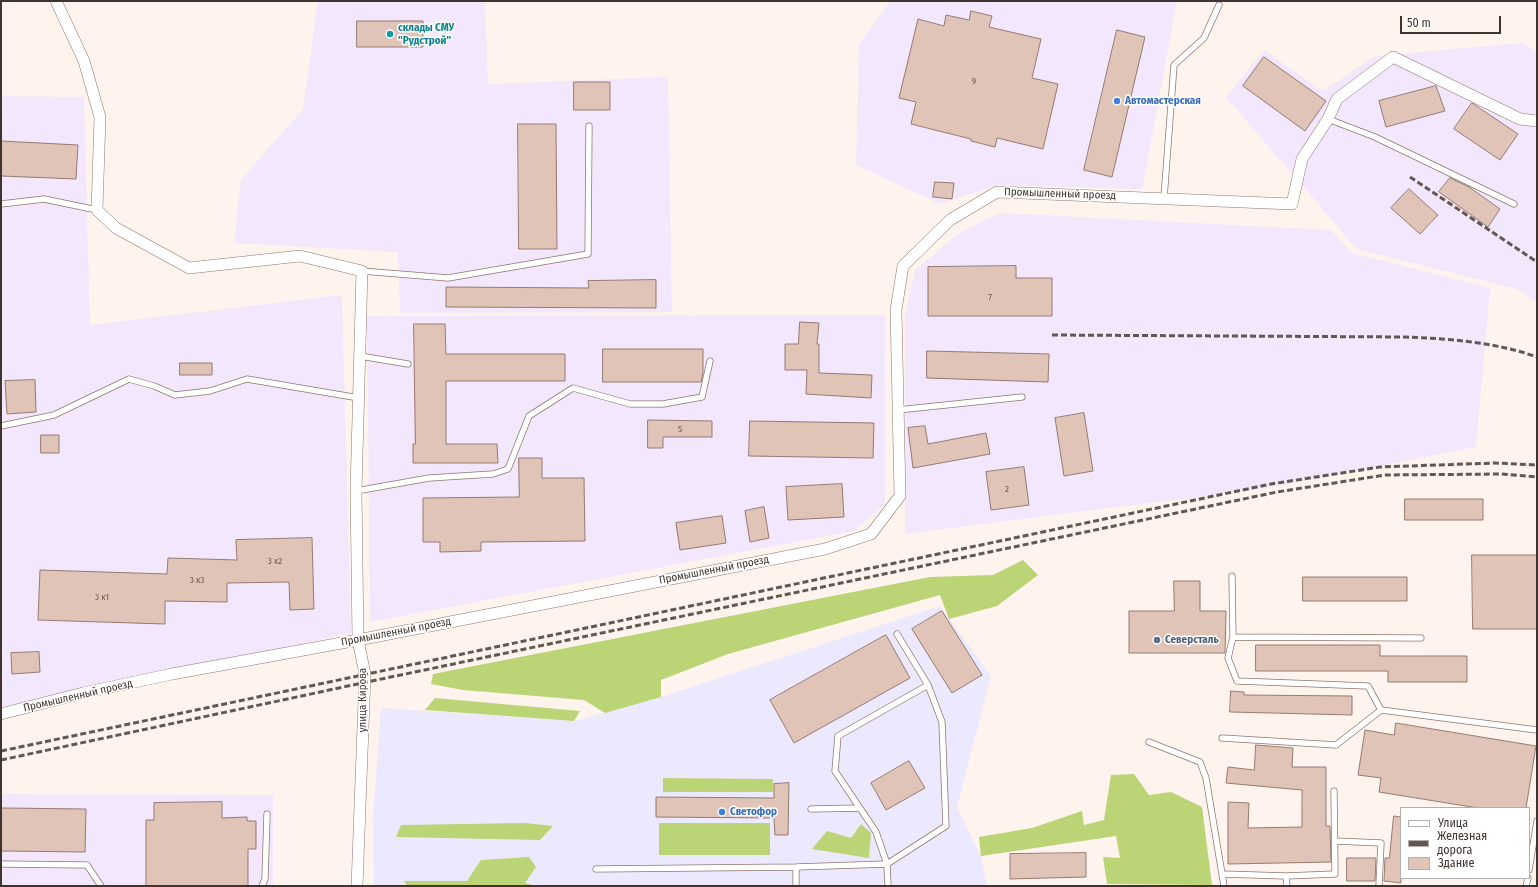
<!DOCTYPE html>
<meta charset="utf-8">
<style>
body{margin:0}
#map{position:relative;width:1538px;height:887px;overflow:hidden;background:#fff3ee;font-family:"Fira Sans Condensed",sans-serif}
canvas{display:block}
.frame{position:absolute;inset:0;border:2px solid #3f342f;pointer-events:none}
.legend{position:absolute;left:1400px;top:807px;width:130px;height:72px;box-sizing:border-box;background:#fff;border:1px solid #b2aeac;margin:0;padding:5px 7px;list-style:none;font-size:12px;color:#3f342f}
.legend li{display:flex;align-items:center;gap:8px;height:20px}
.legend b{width:20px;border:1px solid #b2aeac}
.scale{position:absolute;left:1400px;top:16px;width:101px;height:18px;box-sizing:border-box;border:2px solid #3f342f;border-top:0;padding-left:5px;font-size:12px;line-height:14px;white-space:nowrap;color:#3f342f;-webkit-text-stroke:3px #fff;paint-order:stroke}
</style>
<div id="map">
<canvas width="1538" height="887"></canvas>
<div class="frame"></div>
<ul class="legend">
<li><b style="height:5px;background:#fff"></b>Улица</li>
<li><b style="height:5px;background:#635752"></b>Железная дорога</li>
<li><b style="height:11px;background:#e0c4b8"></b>Здание</li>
</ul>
<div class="scale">50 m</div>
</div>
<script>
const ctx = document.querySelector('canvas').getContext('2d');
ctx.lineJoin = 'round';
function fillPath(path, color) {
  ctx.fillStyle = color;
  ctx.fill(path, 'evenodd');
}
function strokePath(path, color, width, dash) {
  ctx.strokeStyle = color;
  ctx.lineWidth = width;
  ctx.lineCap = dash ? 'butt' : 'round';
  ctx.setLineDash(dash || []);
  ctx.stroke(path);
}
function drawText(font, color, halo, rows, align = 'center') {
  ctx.font = font + ' "Fira Sans Condensed",sans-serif';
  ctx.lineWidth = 3;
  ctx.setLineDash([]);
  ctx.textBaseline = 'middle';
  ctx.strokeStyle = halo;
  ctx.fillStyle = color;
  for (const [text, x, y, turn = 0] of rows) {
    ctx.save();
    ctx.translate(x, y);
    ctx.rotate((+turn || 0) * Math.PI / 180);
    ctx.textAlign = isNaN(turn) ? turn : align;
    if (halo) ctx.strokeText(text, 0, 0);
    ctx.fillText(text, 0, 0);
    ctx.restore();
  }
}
fillPath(new Path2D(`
 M940,606L991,676L957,807L981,856L987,886H374L373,815L381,708L574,721L661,697Z`), '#ece9ff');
fillPath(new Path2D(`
 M318,1H485L488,84L668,77L672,312L400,313L398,252L234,243L241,180L303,109Z
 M890,1H1177L1142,189L998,185L940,204L856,165L859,45Z
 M1523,43L1537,53V302L1517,289L1357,249L1226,97L1264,50L1323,91L1376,56Z
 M1,96L84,97L90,325L342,295L351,633L1,707Z
 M999,213L1331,230L1352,253L1490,288L1476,447L1267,488L905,534V317L915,270L958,234Z
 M885,315V503L854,531L370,622L367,316Z
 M1,794L273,795V886H1Z`), '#f2e7fc');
fillPath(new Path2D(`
 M1023,560L1038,575L997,606L949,619L940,595L728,654L661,680V697L605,713L584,700L463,690L431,684L433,674L930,577L993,575Z
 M435,698L580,711L574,721L425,710Z
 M1134,774L1149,795L1171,792L1202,807L1212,885L1107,884L1103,857L1120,858L1116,836L981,856L979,837L1032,828L1082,811L1084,825L1104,820L1111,775Z
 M663,778L773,779V792H663Z
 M525,823L553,826L540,840L396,837L401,825Z
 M659,823H770V855H659Z
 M861,824L871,833L869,858L812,849L827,831L851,838Z
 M529,857L536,867L525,883L536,886H407L404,881H467L481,860Z`), '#bbd475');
const building = new Path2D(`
 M971,11L992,16L989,27L1041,39L1032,78L1058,84L1043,149L997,138L995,147L971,141V139L911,124L916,102L899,98L918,19L944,26L946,15L969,20Z
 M357,21H423V47H357Z
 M1117,30L1145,37L1112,177L1084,170Z
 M1264,57L1326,101L1305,131L1243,86Z
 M574,82H610V110H574Z
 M1436,86L1445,111L1386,127L1379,101Z
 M1472,103L1518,134L1500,160L1454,129Z
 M518,124H556L557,249H519Z
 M1,141L78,145L76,179L1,176Z
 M1450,178L1469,187L1500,209L1488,227L1439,192Z
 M935,182L954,183L952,199L933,197Z
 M1409,189L1438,215L1420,234L1391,208Z
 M1016,266V278H1052V316H928V267Z
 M656,280V308L446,307V287L589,288L588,281Z
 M800,322L819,323L817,344H819V373L872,375L871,398L806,394L807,370H785V344H798Z
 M414,324H445L446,354H565V381H446V444H497L498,463H413V444H415Z
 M603,349H703V372L701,382H603Z
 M927,351L1049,354L1048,382L927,378Z
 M180,363H212V375H180Z
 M35,380L36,412L7,414L5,381Z
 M1084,413L1093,471L1064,476L1055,418Z
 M648,420L712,421V437H663V448H648Z
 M750,421L874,423L873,458L749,456Z
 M925,426L928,444L986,433L990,454L913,468L908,428Z
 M41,435H59V453H41Z
 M519,458H542V478H584L585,541L481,542V551L440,552V542H423V498L519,497Z
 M1024,467L1029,505L991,510L986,472Z
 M842,484L844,517L788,520L786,487Z
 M1405,499H1483V520H1405Z
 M764,507L769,538L750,542L745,511Z
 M722,516L726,543L680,550L676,523Z
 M312,538L314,609L290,610L289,582L227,583V602L165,601V624L38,620L40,570L167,574L168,558L237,560L236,540Z
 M1472,555H1537V629H1473Z
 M1303,577H1407V601H1303Z
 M1174,581H1200V611H1226L1225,653H1129V611H1174Z
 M942,611L982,675L952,693L912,629Z
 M886,635L910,678L794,743L770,700Z
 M1256,645H1380V656H1467V682H1388V671H1256Z
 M39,652L40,672L12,674L11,653Z
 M1231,691L1244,692V695L1352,696V715L1230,712Z
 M1396,723L1536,746L1526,808H1478L1379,792L1381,778L1358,775L1365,730L1394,735Z
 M1256,745L1293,748L1292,767H1326V826H1330L1331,862L1228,864V802L1249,803L1248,828L1302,827V790L1226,783L1228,767L1254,770Z
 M909,761L925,788L886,810L871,783Z
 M789,783L788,835H775L774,818L656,817V797L774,798V784Z
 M222,802V818L247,817V821H256V849H248V886H146V820H154V803Z
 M1,808L86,809L85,852L1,851Z
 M1394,816L1401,817V883L1384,881L1385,858H1389Z
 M1086,853V877L1010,879V854Z
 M1347,858H1376L1375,881H1347Z`);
fillPath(building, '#e0c4b8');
strokePath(building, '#957b70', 1);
const lane = new Path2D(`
 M1328,119L1375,137L1514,204
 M1164,198L1174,65L1204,38L1219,5
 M1,204L44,199L97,210
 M362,271L448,278L588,254L589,126
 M360,356L408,364
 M898,410L1022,397
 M1,426L54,415L129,379L154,386L175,395L210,391L247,379L359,398
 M356,491L429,478L493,474L508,469L529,416L573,388L630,404H663L702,397L710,361
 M1232,576L1233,637L1421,638
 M897,634L928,685L942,722L946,826L887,864L876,832L835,771L838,736L928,685
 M1233,637L1228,658L1237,681L1368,686L1381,710
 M1222,738L1336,745L1381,710L1537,730
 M1149,742L1200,762L1206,778L1224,886
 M811,809L860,808
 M1335,841L1381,843L1379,886
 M1,864L87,865L101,886
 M796,867V886
 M596,869L796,867L887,864L888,886
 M1529,870L1537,821
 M1223,874L1286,876L1287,886
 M1286,876L1335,874L1334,791
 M262,886L265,879L267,814
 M1526,886L1528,878`);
const street = new Path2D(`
 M56,1L84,61L100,117L97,210L116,228L189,268L300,256L362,271L356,491L358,640L365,674L357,886
 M1,714L83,693L172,674L358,640L825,549L871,534L900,496L896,310L903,266L950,220L997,192L1292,204L1302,159L1328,119L1337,99L1393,57L1520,119L1537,121`);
strokePath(lane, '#8f766b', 7);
strokePath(street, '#8f766b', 12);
strokePath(lane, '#fff', 5.5);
strokePath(street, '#fff', 11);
strokePath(new Path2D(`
 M1410,177L1537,262
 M1052,335L1406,337C1451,339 1495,342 1537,357
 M1,751L1271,484L1380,467L1495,463L1537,465
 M1,760L367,682L1277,492L1385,475L1501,474L1537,477`), '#635752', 3, [6, 3]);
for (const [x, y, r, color] of [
 [390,34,4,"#0f9aa8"],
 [1117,101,4,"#3f7fe0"],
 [1157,640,4,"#5c6f8a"],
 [722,812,4,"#3f7fe0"]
]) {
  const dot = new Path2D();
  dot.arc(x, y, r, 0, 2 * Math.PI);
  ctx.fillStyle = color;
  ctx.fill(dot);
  strokePath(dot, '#fff', 1.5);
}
drawText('9px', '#675851', null, [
 ["9",974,81],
 ["7",990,297],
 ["5",680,429],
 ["2",1007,489],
 ["3 к2",275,561],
 ["3 к3",197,580],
 ["3 к1",102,597]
]);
drawText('bold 11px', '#0d838f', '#fff', [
 ["склады СМУ",398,28],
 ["\"Рудстрой\"",398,41]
], 'left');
drawText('bold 11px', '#366cbe', '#fff', [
 ["Автомастерская",1125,101],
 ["Светофор",730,812]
], 'left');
drawText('11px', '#3f342f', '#fff', [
 ["Промышленный проезд",1060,194,2],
 ["Промышленный проезд",714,570,-11],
 ["Промышленный проезд",396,632,-11],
 ["Промышленный проезд",78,696,-13],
 ["улица Кирова",363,700,-90]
]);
drawText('bold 11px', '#4e5e75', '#fff', [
 ["Северсталь",1165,640]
], 'left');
</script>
